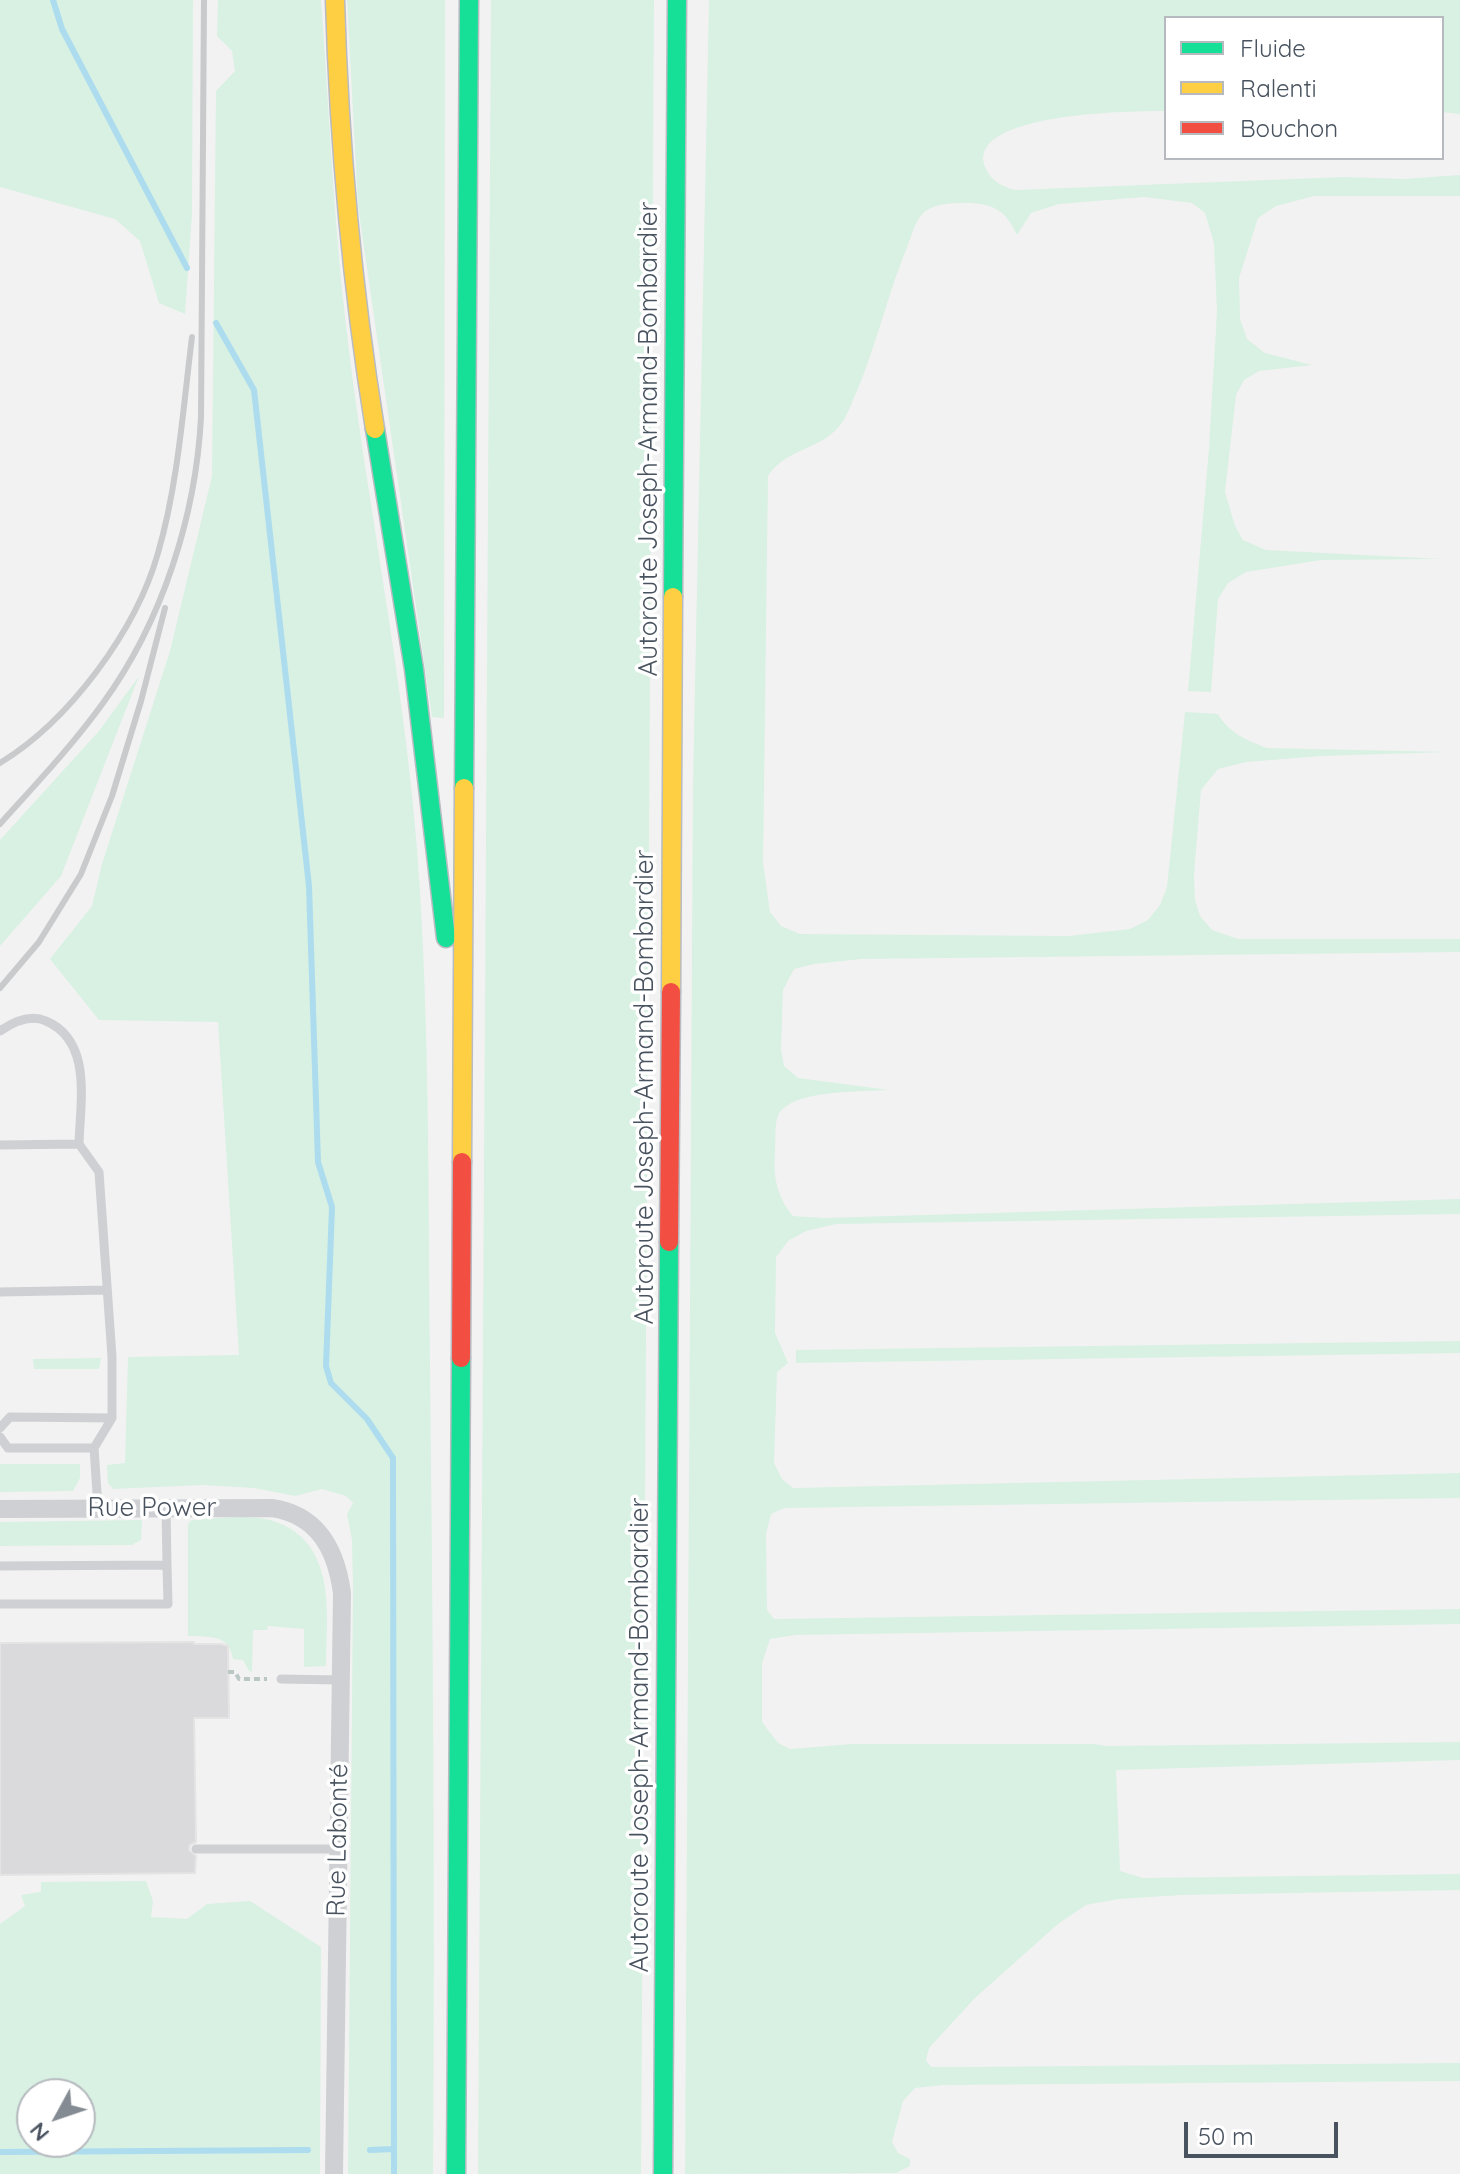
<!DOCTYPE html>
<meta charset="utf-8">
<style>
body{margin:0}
#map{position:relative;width:1460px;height:2174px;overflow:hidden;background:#f3f2f2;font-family:Quicksand,sans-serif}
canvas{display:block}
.legend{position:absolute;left:1164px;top:16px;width:280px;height:144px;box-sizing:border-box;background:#fff;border:2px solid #b6babf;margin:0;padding:10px 14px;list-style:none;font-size:24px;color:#49535f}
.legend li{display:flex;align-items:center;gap:16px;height:40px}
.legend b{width:40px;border:2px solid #b6babf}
.north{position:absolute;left:16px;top:2078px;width:80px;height:80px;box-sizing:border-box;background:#fff;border:2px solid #b6babf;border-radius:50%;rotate:230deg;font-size:22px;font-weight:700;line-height:32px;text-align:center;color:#49535f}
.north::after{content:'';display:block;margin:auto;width:28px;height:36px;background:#848b92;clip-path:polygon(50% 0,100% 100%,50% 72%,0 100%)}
.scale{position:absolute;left:1184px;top:2122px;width:154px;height:36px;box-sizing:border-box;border:4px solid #49535f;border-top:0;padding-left:10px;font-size:24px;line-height:28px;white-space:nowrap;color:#49535f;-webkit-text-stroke:6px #fff;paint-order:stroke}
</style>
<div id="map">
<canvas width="1460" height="2174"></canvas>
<ul class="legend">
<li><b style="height:10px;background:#16e098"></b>Fluide</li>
<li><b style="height:10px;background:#ffcf43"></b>Ralenti</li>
<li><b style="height:10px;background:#f24e42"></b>Bouchon</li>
</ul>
<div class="north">N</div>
<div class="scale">50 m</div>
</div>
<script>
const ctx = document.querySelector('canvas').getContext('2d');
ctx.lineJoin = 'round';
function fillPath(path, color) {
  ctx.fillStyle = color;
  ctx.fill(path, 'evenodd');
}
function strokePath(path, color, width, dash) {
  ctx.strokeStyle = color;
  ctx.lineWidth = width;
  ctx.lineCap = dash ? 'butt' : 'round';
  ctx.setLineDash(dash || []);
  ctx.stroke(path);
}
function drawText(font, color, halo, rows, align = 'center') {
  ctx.font = font + ' Quicksand,sans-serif';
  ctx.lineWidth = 7;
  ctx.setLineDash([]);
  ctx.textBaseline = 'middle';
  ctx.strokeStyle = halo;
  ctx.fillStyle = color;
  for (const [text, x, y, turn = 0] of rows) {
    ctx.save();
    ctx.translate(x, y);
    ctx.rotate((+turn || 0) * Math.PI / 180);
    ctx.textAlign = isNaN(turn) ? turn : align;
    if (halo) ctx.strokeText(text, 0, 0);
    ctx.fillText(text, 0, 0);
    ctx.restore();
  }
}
fillPath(new Path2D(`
 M0,0H193L192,214L185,314L159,303L140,241L115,219L0,187Z
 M218,0H321C329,105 333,212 345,317C365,495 403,670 417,849C430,1020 428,1192 430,1363C433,1634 435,1904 433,2174H348L353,1588L352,1540L347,1514L353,1503L346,1496L322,1489L295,1496L254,1488L202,1485L113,1489L108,1483L107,1465L125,1463L128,1357L239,1355L218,1022L99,1020L50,959L92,906L102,864L170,651L212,476L216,91L235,71L232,51L217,36Z
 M347,0H445L444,718L432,717L358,206Z
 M491,0H654L641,2174H478Z
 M709,0H1460V114L1442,112V18H1166V111C1136,111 971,112 984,164C989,180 1001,186 1015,190L1344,177L1403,179L1460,175V196H1314L1276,206L1258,218L1239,278L1240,319L1247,339L1265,353L1312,365L1259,371L1244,380L1236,395L1225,492L1235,526L1243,540L1266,550L1442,559L1321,560L1246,572L1228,583L1218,599L1211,692L1188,691L1209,448L1217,311L1214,243L1205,213L1192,203L1144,197L1059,204L1031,213L1017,235C1006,212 997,205 971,203C955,203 930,202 920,217C914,225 911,237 908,245C888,293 877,343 857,391C852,401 848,415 841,424C822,450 786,448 768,476L763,863L770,912L781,926L800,934L1069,936L1130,929L1148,920L1160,905L1167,887L1185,712L1218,714C1229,733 1246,740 1267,748L1449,752L1321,756L1246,762L1218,769L1201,790L1194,874L1195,900L1200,916L1212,930L1238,939H1460V952L861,959L814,964L794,969L783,990L781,1049L784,1066L798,1078L889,1090C864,1092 789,1089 778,1116C774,1125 776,1142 775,1153C773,1177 777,1197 793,1216L824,1218L1460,1199V1214L836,1224L806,1231L788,1241L776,1257L775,1333L788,1363L777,1372L774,1463L782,1479L793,1488L1460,1473V1498L784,1508L771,1514L766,1534L767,1610L774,1619L1460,1609V1624L796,1635L770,1639L762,1663V1722L778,1743L790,1749L852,1744H1094L1107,1746L1460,1742V1760L1116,1770L1120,1871L1143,1878L1460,1874V1890L1182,1895L1118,1899L1086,1905L1058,1924L975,1998L929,2048L926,2060L931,2067H960L1460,2063V2081L943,2085L915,2088L903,2101L892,2142L898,2153L910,2159V2166L896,2173L685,2174L693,783Z
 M139,676L61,876L0,946V840L99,731Z
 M1460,1341V1353L796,1363V1350Z
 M101,1358L99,1369H34L33,1359Z
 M0,1464H80V1478L73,1491L0,1492Z
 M142,1520L141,1540L132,1545L0,1546V1522Z
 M192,1520C214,1519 252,1514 273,1521C337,1541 327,1614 326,1666L304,1667V1629L268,1626L267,1630H253L252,1672L249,1671L243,1660L233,1659C229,1634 210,1637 188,1636V1524Z
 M146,1881L153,1901L151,1917L187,1919L207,1904L250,1901L321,1947L320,2174H0V1924L25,1906L21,1895L41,1892V1882ZM32,2094H80V2142H32Z`), '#d8f1e3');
strokePath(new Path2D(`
 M53,0L62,29L187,268
 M216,323L254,390L309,886L318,1162L332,1207L326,1366L331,1383L367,1419L393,1458L394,2174
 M370,2150L394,2149
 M0,2152L308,2150`), '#acdcee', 6);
const building = new Path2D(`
 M194,1642V1644H221L228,1646L229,1718H194L196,1842L190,1845L189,1850L196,1856L195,1873L0,1875V1643Z`);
fillPath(building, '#dadadd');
strokePath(building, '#e4e4e5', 2);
const fast = new Path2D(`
 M375,429L414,669L446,938
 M673,597L677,0
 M464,788L469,0
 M456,2174L461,1358
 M663,2174L669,1242`);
const slow = new Path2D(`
 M335,0C339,144 352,287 375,429
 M671,992L673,597
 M462,1162L464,788`);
const jam = new Path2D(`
 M669,1242L671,992
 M461,1358L462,1162`);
strokePath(fast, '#b8bbc2', 21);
strokePath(slow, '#b8bbc2', 21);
strokePath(jam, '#b8bbc2', 21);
strokePath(new Path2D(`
 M228,1672H235L239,1679H267`), '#bbc7c4', 4, [6, 4]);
strokePath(new Path2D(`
 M0,1031C13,1022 31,1014 46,1021C93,1041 80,1103 79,1144
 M0,1145L79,1144L99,1172L112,1357V1418
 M0,1292L107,1290
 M0,1428L10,1417L112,1418L94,1448
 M0,1437L8,1448H94L98,1508
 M0,1566L167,1565L166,1508
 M0,1604H168L167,1565
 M281,1679L341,1680
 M196,1849H338`), '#ced0d3', 9);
strokePath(new Path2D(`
 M0,1509L272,1508C318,1515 336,1549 342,1593L334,2174`), '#ced0d3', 18);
strokePath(fast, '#16e098', 18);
strokePath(slow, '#ffcf43', 18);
strokePath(jam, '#f24e42', 18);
strokePath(new Path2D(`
 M0,763C69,721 136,631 158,553C178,484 183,409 192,337
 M0,824C35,785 72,746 103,703C162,622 196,516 201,417L204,0
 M0,988L39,942L81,874L112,796L141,701L165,608`), '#c8cacc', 6);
drawText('26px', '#49535f', '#fff', [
 ["Autoroute Joseph-Armand-Bombardier",649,439,-90],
 ["Autoroute Joseph-Armand-Bombardier",645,1087,-90],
 ["Rue Power",152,1508],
 ["Autoroute Joseph-Armand-Bombardier",640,1735,-90],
 ["Rue Labonté",338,1840,-89]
]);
</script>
